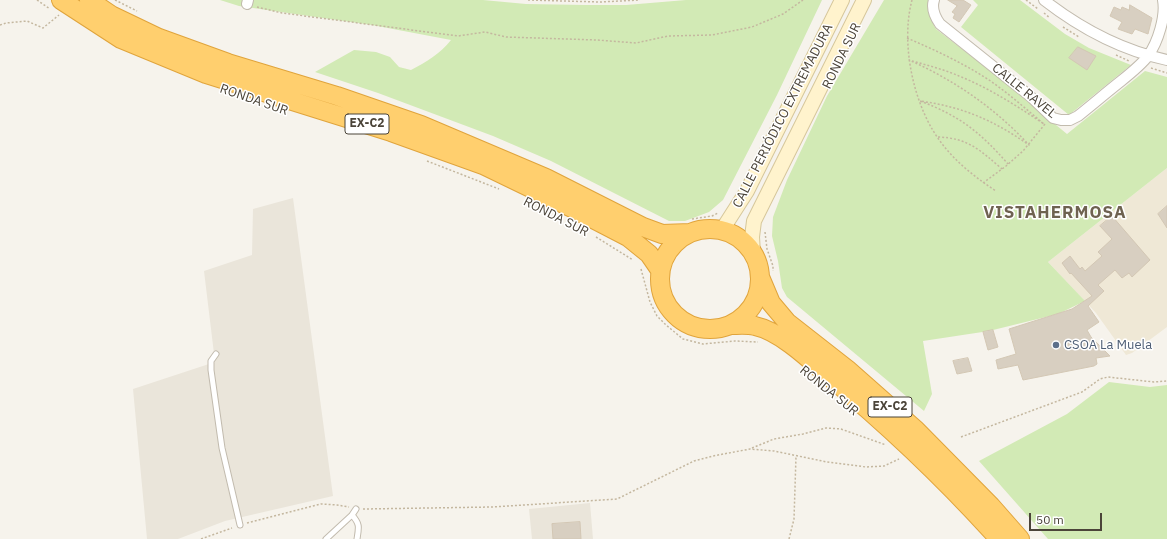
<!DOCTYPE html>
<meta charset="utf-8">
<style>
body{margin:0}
#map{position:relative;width:1167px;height:539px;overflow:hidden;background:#f6f3ec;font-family:"IBM Plex Sans",sans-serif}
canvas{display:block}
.scale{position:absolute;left:1029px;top:513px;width:73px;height:18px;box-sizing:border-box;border:2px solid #4b4439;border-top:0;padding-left:5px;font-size:12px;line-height:14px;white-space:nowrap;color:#4b4439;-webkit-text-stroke:3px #fff;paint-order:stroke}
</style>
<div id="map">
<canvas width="1167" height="539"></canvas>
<div class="scale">50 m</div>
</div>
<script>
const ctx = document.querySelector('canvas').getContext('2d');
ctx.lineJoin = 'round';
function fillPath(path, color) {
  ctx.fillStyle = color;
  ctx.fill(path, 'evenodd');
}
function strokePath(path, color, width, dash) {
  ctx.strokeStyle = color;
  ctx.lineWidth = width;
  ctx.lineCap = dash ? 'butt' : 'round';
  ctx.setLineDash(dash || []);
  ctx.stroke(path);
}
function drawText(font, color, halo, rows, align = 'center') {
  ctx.font = font + ' "IBM Plex Sans",sans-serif';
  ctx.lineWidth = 3;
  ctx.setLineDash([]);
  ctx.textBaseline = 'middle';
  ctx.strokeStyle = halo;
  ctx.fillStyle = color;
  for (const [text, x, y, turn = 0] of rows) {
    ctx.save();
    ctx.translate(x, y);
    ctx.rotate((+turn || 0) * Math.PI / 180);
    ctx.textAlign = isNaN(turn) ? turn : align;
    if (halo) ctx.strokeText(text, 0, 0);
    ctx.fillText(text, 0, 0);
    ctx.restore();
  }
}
fillPath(new Path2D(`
 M293,198L333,496L225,521L178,539H147L133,389L215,362L204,271L252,255L253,209Z
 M590,503L593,539H532L529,509Z`), '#eae5da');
fillPath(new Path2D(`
 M1167,168V327L1132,353L1126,355L1096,313L1048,262Z`), '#efe8d6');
fillPath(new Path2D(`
 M220,0H483L526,4L586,5H626L686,0H822L777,95L723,200L709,212L685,221H669L551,161L493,136L378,93L315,72L354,50L376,52L390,57L399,67L411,70C426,62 440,54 451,40L372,25L239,6Z
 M884,0H929C929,11 930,19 936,29L988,69L1067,134L1145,71L1167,77V168L1048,262L1085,301L1058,314L989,331L923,341L932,394L924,411L787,297L782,288L778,261L772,236L773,217L787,180L827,96Z
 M973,0H1020L1065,34L1089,48L1131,65L1069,115L961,27L978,5Z
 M1109,382L1150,387L1167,385V539H1048L979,461L1067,414Z`), '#d2eab5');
const building = new Path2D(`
 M948,0H963L971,5L959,22L953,18L955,14L952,12L957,6Z
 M1130,5L1152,18L1148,34L1135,29L1132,34L1118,29L1122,22L1110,16L1114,7L1121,10L1122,7L1129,10Z
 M1078,47L1096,56L1087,70L1069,58Z
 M1167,206V228L1158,214Z
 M1112,216L1150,260L1132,277L1129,273L1122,278L1115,270L1098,285L1104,291L1088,306L1099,322L1087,330L1091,337L1110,356L1096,358L1097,364L1094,366L1023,380L1018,365L998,369L996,360L1016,354L1009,329L1072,309L1092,296L1071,273L1070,274L1062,263L1070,256L1080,269L1082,267L1085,271L1102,256L1098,252L1112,239L1100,226Z
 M993,330L998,347L988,350L983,332Z
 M968,358L972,371L957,374L953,361Z
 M580,522L581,539H553L552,524Z`);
fillPath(building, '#d8cfc1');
strokePath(building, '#d3c7b4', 1);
const lane = new Path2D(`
 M216,354L211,361V370L222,448L240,525
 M352,515C360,524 359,527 357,539
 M326,539L352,515L356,509`);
const street = new Path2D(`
 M934,0C931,9 935,17 940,24L1030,96L1053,118L1061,120H1070L1078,116C1093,104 1107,92 1121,81C1131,73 1141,65 1148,56C1158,42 1166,16 1163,0
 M1044,0C1080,28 1121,50 1167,60
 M247,4L248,0`);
const secondary = new Path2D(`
 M722,230L747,191L842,0
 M753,253L752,237L754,221L864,0`);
const highway = new Path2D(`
 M61,0L121,39L206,74L391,132L483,165L574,209L628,237L649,254L660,270
 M89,0L111,15L159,38L228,63L337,96L421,125L546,178L643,227L662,234L690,233
 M660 279a50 50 0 1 1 100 0a50 50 0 1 1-100 0Z
 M760,277L771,303L787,322L847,369L916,430L991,506L1020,539
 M731,325C738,325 748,324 755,326C779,331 807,357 825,373C887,424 945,479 999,539`);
strokePath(lane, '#c2bbae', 7);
strokePath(street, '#c2bbae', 12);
strokePath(secondary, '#d6c79b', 16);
strokePath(highway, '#e0a43c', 20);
strokePath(new Path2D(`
 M37,0L50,9
 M115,0L137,11
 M528,0L600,2L640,0
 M912,0C900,45 914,109 943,145C957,163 976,178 996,191
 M1026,0L1038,9
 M257,7L282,13L458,36L485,32L506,37L597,40L636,43L668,36L712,35L752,27L783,14L803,0
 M1044,13L1050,18
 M0,25L6,23L27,21L43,28L59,15
 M1063,27L1079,37
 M907,38C935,50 963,63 989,80C1008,93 1026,109 1044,124C1017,106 989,88 959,76C943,69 926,65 909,60C954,80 995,108 1029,145C993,120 963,107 920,101C960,116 980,132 1008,164
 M1116,55L1129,61
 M1151,68L1167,73
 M938,137C968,138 980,150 1002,169
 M427,161L499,189
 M983,183L1006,166L1023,151L1045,124
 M692,219L712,216L718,213
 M765,232L767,249L773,266V271
 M596,237L633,260
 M641,269L650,302L657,316L666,325L683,339L703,344L735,341L758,342
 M961,437L1082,392L1100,379L1108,377L1154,382L1167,381
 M752,448L774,439L803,434L826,428L841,429L886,445
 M363,509L493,507L617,499L694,461L713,456L750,449L774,451L827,462L866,467L884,466L899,459
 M247,523L321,504L337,505L349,507
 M201,539L232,528
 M789,539L794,519L796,456`), '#c4b79f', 1.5, [2, 2]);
strokePath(lane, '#fff', 5);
strokePath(street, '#fff', 10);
strokePath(secondary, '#fff3cd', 14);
strokePath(highway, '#ffcf6e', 18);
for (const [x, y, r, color] of [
 [1056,345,4,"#5c6f8a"]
]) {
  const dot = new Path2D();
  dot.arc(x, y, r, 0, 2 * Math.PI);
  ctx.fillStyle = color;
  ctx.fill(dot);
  strokePath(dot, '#fff', 1.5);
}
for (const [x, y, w] of [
 [367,124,44],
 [890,407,44]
]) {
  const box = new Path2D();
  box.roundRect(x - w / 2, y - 10, w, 20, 3);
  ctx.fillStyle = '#fff';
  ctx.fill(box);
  strokePath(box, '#4b4439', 1);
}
drawText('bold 12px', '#4b4439', null, [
 ["EX-C2",367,124],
 ["EX-C2",890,407]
]);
drawText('13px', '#4b4439', '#fff', [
 ["RONDA SUR",842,56,-64],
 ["CALLE RAVEL",1024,91,39],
 ["RONDA SUR",254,100,19],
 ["CALLE PERIÓDICO EXTREMADURA",783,116,-63],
 ["RONDA SUR",556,217,27],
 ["RONDA SUR",829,391,39]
]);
drawText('13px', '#4e5e75', '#fff', [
 ["CSOA La Muela",1064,345]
], 'left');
ctx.letterSpacing = '1px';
drawText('bold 17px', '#6e6250', '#fff', [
 ["VISTAHERMOSA",1055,213]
]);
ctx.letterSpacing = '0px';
</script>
